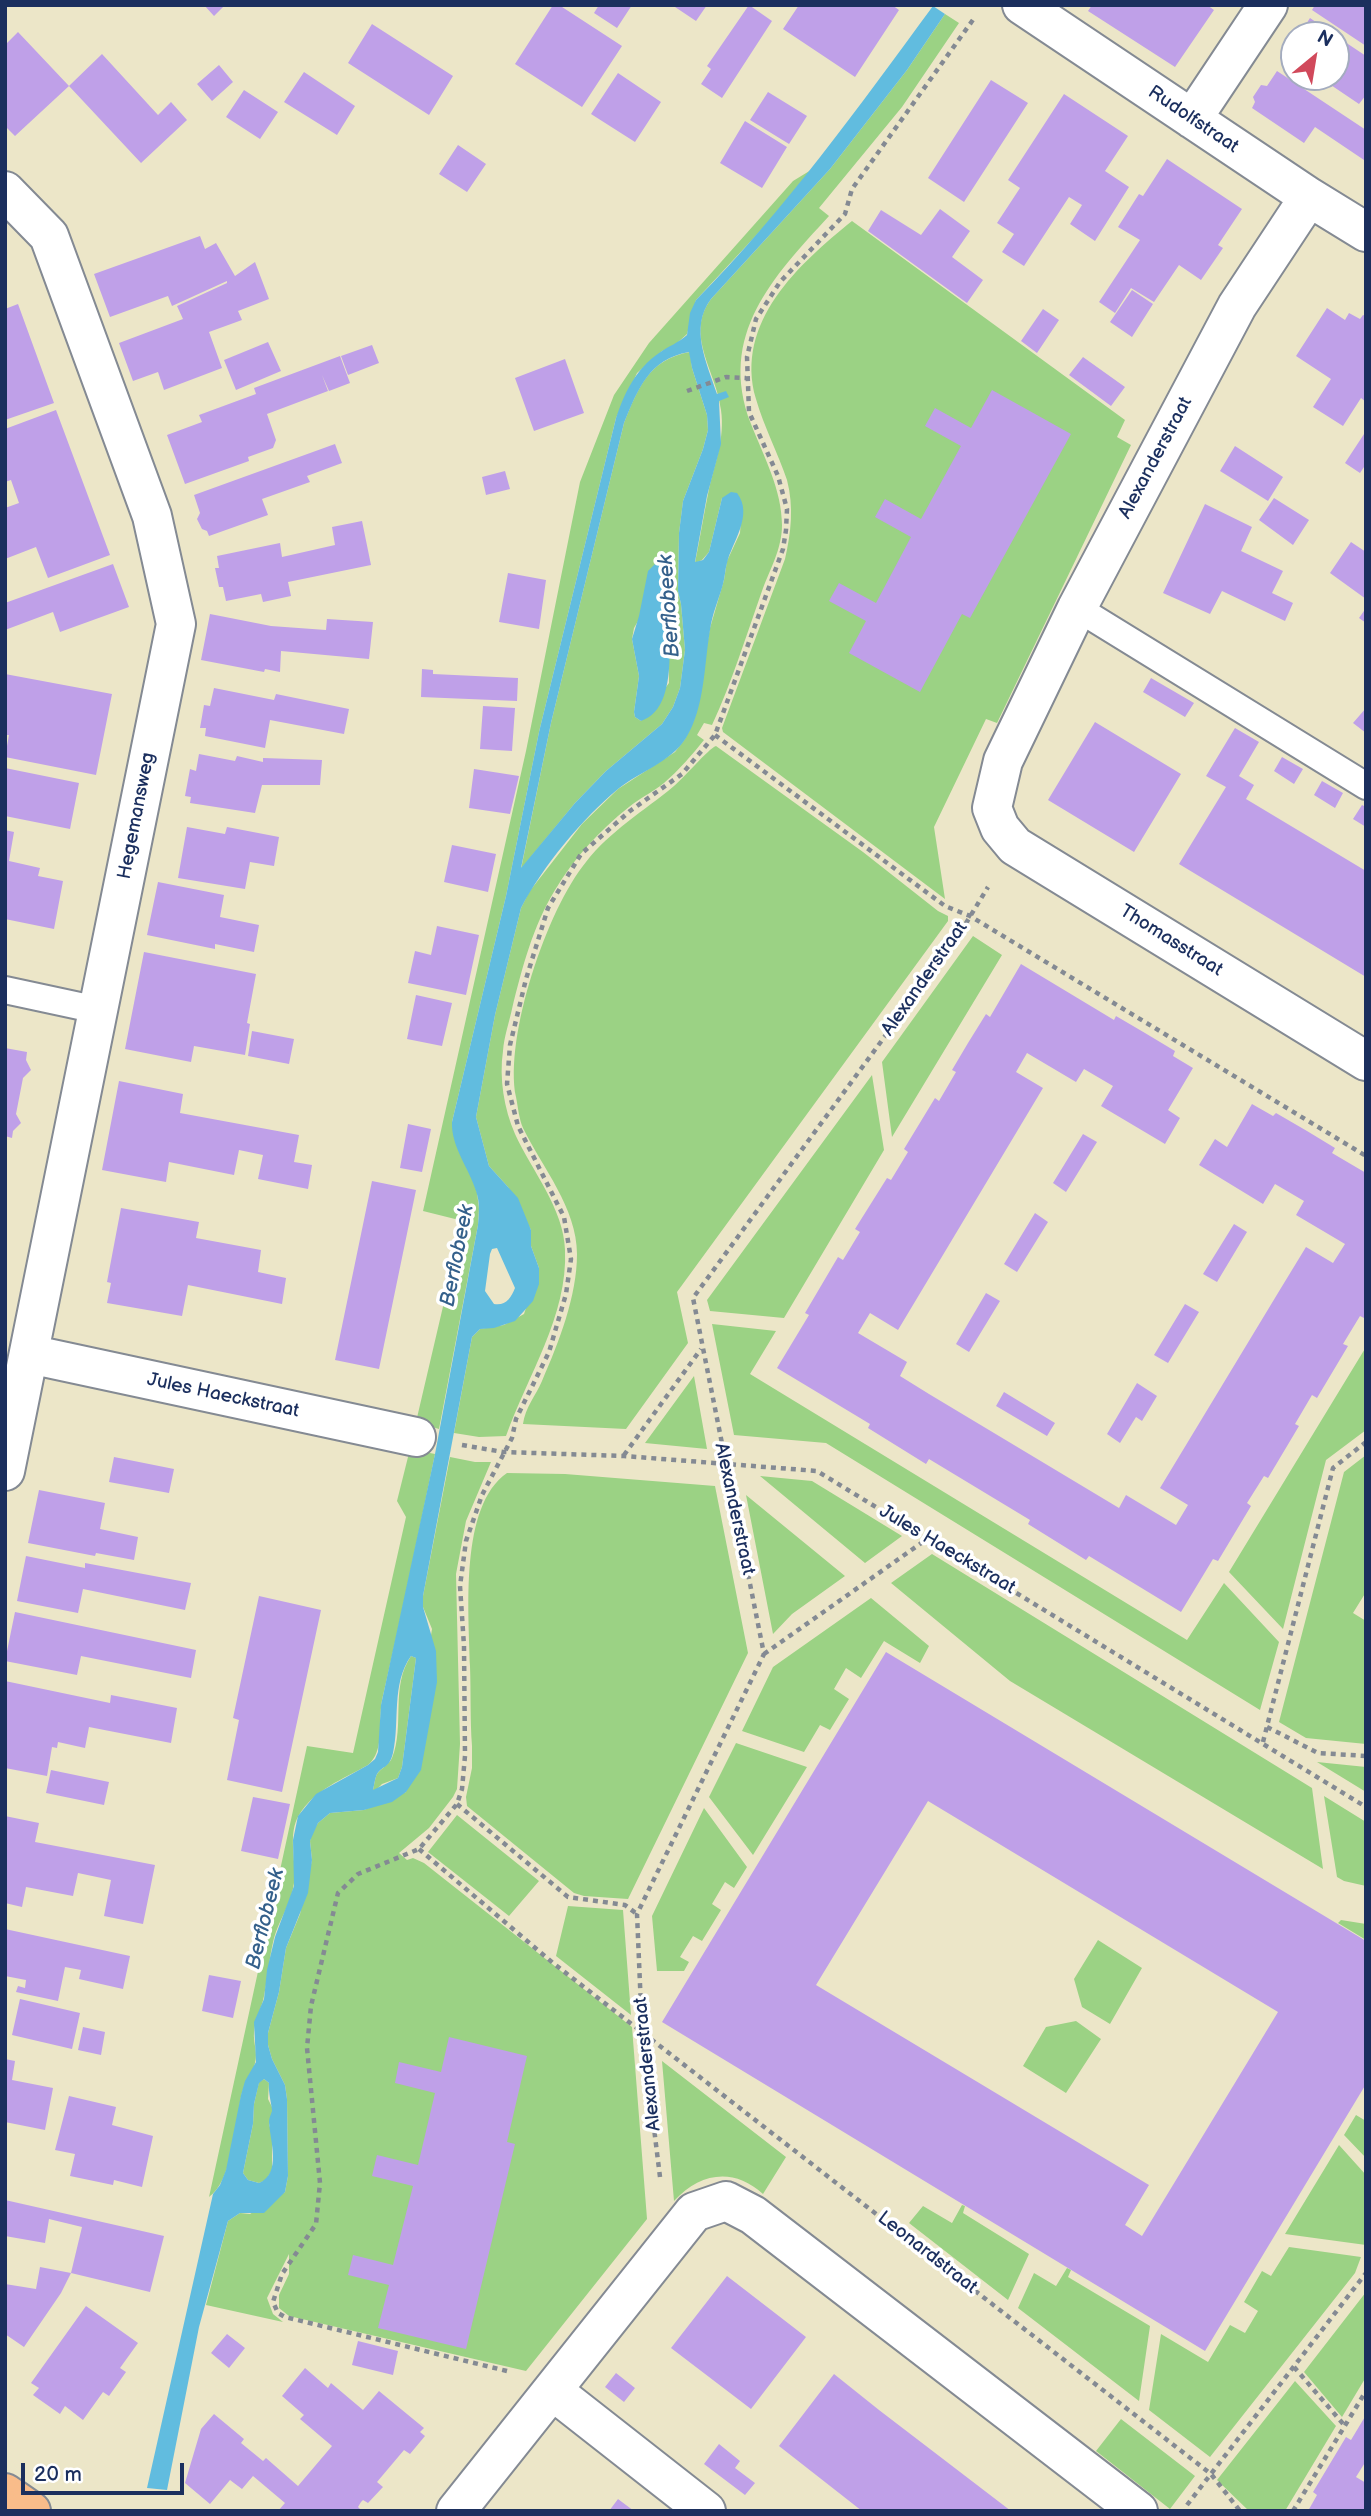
<!DOCTYPE html>
<style>
body{margin:0}
#map{position:relative;width:1371px;height:2516px;overflow:hidden;background:#ece6c8;font-family:"Balsamiq Sans",sans-serif}
canvas{display:block}
.frame{position:absolute;inset:0;border:7px solid #1b2f5e;pointer-events:none}
.north{position:absolute;left:1280px;top:21px;width:70px;height:70px;box-sizing:border-box;background:#fff;border:2px solid #a4acbf;border-radius:50%;rotate:30deg;font-size:19px;font-weight:700;line-height:28px;text-align:center;color:#1b2f5e}
.north::after{content:'';display:block;margin:auto;width:24px;height:32px;background:#d1495b;clip-path:polygon(50% 0,100% 100%,50% 72%,0 100%)}
.scale{position:absolute;left:21px;top:2463px;width:163px;height:32px;box-sizing:border-box;border:4px solid #1b2f5e;border-top:0;padding-left:9px;font-size:21px;line-height:24px;white-space:nowrap;color:#1b2f5e;-webkit-text-stroke:5px #fff;paint-order:stroke}
</style>
<div id="map">
<canvas width="1371" height="2516"></canvas>
<div class="frame"></div>
<div class="north">N</div>
<div class="scale">20 m</div>
</div>
<script>
const ctx = document.querySelector('canvas').getContext('2d');
ctx.lineJoin = 'round';
function fillPath(path, color) {
  ctx.fillStyle = color;
  ctx.fill(path, 'evenodd');
}
function strokePath(path, color, width, dash) {
  ctx.strokeStyle = color;
  ctx.lineWidth = width;
  ctx.lineCap = dash ? 'butt' : 'round';
  ctx.setLineDash(dash || []);
  ctx.stroke(path);
}
function drawText(font, color, halo, rows, align = 'center') {
  ctx.font = font + ' "Balsamiq Sans",sans-serif';
  ctx.lineWidth = 7;
  ctx.setLineDash([]);
  ctx.textBaseline = 'middle';
  ctx.strokeStyle = halo;
  ctx.fillStyle = color;
  for (const [text, x, y, turn = 0] of rows) {
    ctx.save();
    ctx.translate(x, y);
    ctx.rotate((+turn || 0) * Math.PI / 180);
    ctx.textAlign = isNaN(turn) ? turn : align;
    if (halo) ctx.strokeText(text, 0, 0);
    ctx.fillText(text, 0, 0);
    ctx.restore();
  }
}
fillPath(new Path2D(`
 M945,14L959,23L902,107L819,208L829,216C773,277 717,335 751,424C764,457 782,490 782,525C782,549 770,569 762,591C746,636 732,682 712,725L704,723L697,735L704,740C692,755 679,770 664,783C653,792 640,798 629,807C600,830 574,858 555,890C533,926 522,968 512,1009C509,1023 504,1037 503,1051C499,1078 504,1109 515,1134C532,1171 564,1209 565,1250C568,1316 527,1376 506,1436L479,1437L454,1433L472,1337L480,1329L504,1325L524,1314L539,1268L531,1246V1230L508,1187L489,1166L476,1117L495,1015L521,908L529,892L582,824L618,789L675,752L685,739L694,720L710,628L724,580L727,561L740,533L742,505L722,498L709,552L702,560L695,563C700,538 704,513 709,489C715,462 725,439 721,410C717,372 684,335 711,299L830,169L907,70Z
 M811,170L776,214L696,300L687,334L675,345L662,351L637,373L616,418L539,732L506,896L452,1122L477,1192L479,1209L478,1225L439,1429L416,1422L463,1221L423,1211L526,751L580,482L614,395L649,343L793,181Z
 M852,221L1125,420L1117,437L1131,445L997,723L986,719L934,827L945,899L723,732L722,728L785,559C791,533 794,507 787,480C778,453 764,427 756,399C734,322 799,264 852,221Z
 M690,352L692,368L707,415L708,430L703,449L683,501L679,533L678,591L681,604L685,650L680,688L673,707L662,724L606,771L575,803L521,869L551,723L624,423C638,388 649,359 690,352ZM667,571L669,683L641,721L635,717L634,712L639,676L632,639L634,628Z
 M716,746L863,852L938,911L948,916V921L677,1292L688,1343L626,1429L523,1424C525,1408 536,1395 542,1381C559,1342 577,1296 577,1254C577,1208 542,1167 523,1128C519,1119 518,1107 516,1097C504,1037 547,909 586,862C610,831 644,811 674,786C684,778 708,749 716,746Z
 M973,936L1002,955L892,1137L882,1062Z
 M872,1075L884,1150L784,1318L710,1311L707,1300Z
 M712,1324L776,1331L750,1374L1187,1640L1224,1583L1279,1642L1260,1710L826,1443L734,1435Z
 M1366,1347V1430L1326,1460L1283,1629L1229,1572Z
 M694,1376L707,1449L645,1443Z
 M410,1449L435,1454C418,1536 401,1618 382,1700C378,1722 385,1751 368,1765C343,1779 314,1790 299,1815C287,1835 297,1861 294,1883C292,1902 279,1920 274,1938C269,1958 268,1977 264,1996C262,2008 255,2019 254,2032C253,2043 258,2052 255,2063C253,2075 243,2084 241,2097C236,2124 232,2181 209,2197L307,1746L353,1753L406,1517L397,1501Z
 M1366,1455V1592L1353,1613L1366,1621V1744L1306,1738L1279,1722L1344,1472Z
 M450,1457L475,1462H491L466,1521L456,1574L460,1744L457,1789L453,1797L429,1828L399,1853L407,1860L413,1858L424,1863L632,2027L647,2219L526,2371L289,2316L279,2308V2295L289,2274V2254L267,2298L273,2314L283,2322L206,2305L228,2221L240,2213L250,2214L285,2192L288,2176L287,2099L285,2085L272,2059L268,2045V2033L279,1992L286,1948L300,1914L312,1860L310,1841L312,1833L318,1823L330,1813L364,1810L406,1792L432,1629L423,1607V1596Z
 M507,1473L565,1474L715,1486L748,1653L628,1899L584,1896L574,1893L467,1806L466,1797L472,1768V1746C470,1719 471,1693 470,1666C469,1613 459,1506 507,1473Z
 M760,1476L812,1481L902,1536L865,1563Z
 M746,1495L845,1576L792,1614L773,1634Z
 M932,1554L1312,1788L1323,1869L1010,1681L891,1583Z
 M871,1598L929,1646L920,1663L884,1641L861,1678L846,1668L834,1689L849,1699L830,1730L820,1725L804,1752L742,1731L773,1667Z
 M411,1656L416,1658L402,1767L398,1778L382,1784L376,1790H373C374,1786 375,1778 377,1774C381,1768 389,1765 392,1758C405,1725 390,1687 411,1656Z
 M736,1743L807,1767L753,1855L709,1797Z
 M1317,1762L1366,1767V1792Z
 M1324,1796L1366,1822V1886L1344,1881L1337,1877Z
 M704,1808L747,1867L734,1888L725,1882L712,1904L721,1910L702,1941L693,1936L680,1957L689,1962L684,1971H657L652,1916Z
 M457,1815L539,1881L509,1916L428,1852Z
 M568,1906L623,1910L631,2015L556,1956Z
 M1341,1920L1366,1924V1940L1338,1923Z
 M1098,1940L1142,1968L1110,2024L1082,2007L1074,1979Z
 M1076,2021L1101,2039L1066,2093L1023,2066L1046,2027Z
 M662,2061L786,2157L763,2194C733,2167 700,2173 674,2201Z
 M264,2079L269,2083L268,2099L273,2109L269,2125L272,2132V2170L266,2180L259,2183L248,2180L243,2173L253,2124L254,2104L259,2082Z
 M1356,2115L1366,2121V2158L1344,2135Z
 M1339,2145L1366,2175V2245L1285,2234Z
 M962,2205L965,2206L963,2213L1029,2254L1008,2300L909,2223L923,2206L952,2223Z
 M1289,2247L1361,2257L1355,2273L1210,2457L1149,2410L1161,2334L1208,2362L1230,2325L1245,2333L1258,2311L1244,2302L1262,2271L1271,2276Z
 M1067,2268L1071,2270L1068,2277L1150,2326L1139,2401L1018,2308L1034,2273L1056,2286Z
 M1366,2292V2377L1342,2417L1304,2372Z
 M1295,2381L1336,2426L1285,2511H1249L1217,2480Z
 M1121,2419L1195,2476L1170,2509L1096,2451Z`), '#9bd284');
fillPath(new Path2D(`
 M933,6L945,14L907,70L830,169L711,299C689,328 707,363 717,394L726,391L729,397L719,401L721,444L707,496L695,562L703,560L709,552L722,498L731,492L737,493C754,515 732,542 727,563C725,570 725,577 723,584C719,599 712,614 710,630C704,665 705,707 686,738C671,762 639,772 618,789C582,819 543,866 521,908L495,1015L476,1117L489,1166L518,1198L531,1230V1246L539,1268V1284L533,1301L515,1321L494,1328L480,1329L472,1337L423,1596V1607L436,1651L437,1682L421,1770L406,1792L392,1802L364,1810L330,1813L318,1823L310,1841L312,1860L308,1893L286,1948L279,1992L268,2033V2045L272,2059L285,2085L287,2099L288,2176L285,2192L264,2213H240L228,2221L199,2327L167,2490L147,2488L213,2194L220,2185L226,2170L241,2095L245,2081L256,2062L254,2022L264,1999L267,1970L275,1937L294,1886L293,1840L298,1816L316,1794L368,1765L375,1759L378,1752L381,1705L435,1454L478,1225C479,1213 480,1202 476,1191C469,1168 451,1147 452,1122L506,896L539,732L616,418C625,392 635,370 659,353C669,346 678,343 687,335L690,313L696,300C785,210 858,108 933,6ZM689,352L692,368L707,415L708,430L703,449L683,501L679,533L678,591L681,604L685,650L680,688L673,707L662,724L606,771L575,803L521,868L551,723L624,423C638,389 649,359 689,352ZM497,1248L515,1288C511,1298 506,1306 494,1304L485,1291L490,1254L492,1249ZM411,1656L416,1658L402,1767L398,1778L373,1790C374,1786 375,1778 377,1774C383,1765 389,1769 393,1753C400,1722 391,1684 411,1656ZM264,2079L269,2083C268,2092 272,2106 272,2111C271,2114 269,2118 269,2122C270,2141 282,2173 259,2183L248,2180L243,2173L253,2124L254,2104L259,2083Z
 M656,563L662,564L667,571C663,608 687,706 641,721L635,717L634,712L639,676L632,639L639,616L648,571Z`), '#61bcdf');
fillPath(new Path2D(`
 M204,5H225L214,16Z
 M553,5H559L622,46L582,107L515,64Z
 M599,5H632L617,28L594,13Z
 M672,5H707L696,21Z
 M749,5L772,21L722,98L701,84L711,69L707,66Z
 M799,5H892L899,10L855,77L783,29Z
 M1092,5H1207L1214,10L1175,67L1088,11Z
 M1315,5H1366V46L1312,10Z
 M1310,18L1335,35H1299Z
 M372,24L453,76L429,115L348,63Z
 M18,32L69,86L15,136L5,126V45Z
 M1336,36L1366,56V95L1359,104L1319,77H1336Z
 M1294,42V60L1286,55Z
 M102,54L158,115L171,102L187,120L141,163L69,86Z
 M219,65L233,82L212,101L197,84Z
 M1277,71L1366,130L1364,160L1315,127L1304,143L1252,108L1255,102L1253,97L1261,85L1267,86Z
 M304,72L355,106L337,135L284,102Z
 M618,73L661,102L635,142L591,114Z
 M991,80L1028,103L964,202L928,178Z
 M244,90L278,112L260,139L226,117Z
 M768,92L807,116L789,144L750,120Z
 M1064,94L1128,136L1105,171L1129,187L1095,241L1070,224L1082,205L1069,197L1024,266L1002,252L1014,234L997,223L1020,188L1008,180Z
 M745,121L787,147L762,188L720,163Z
 M458,145L486,164L467,192L439,174Z
 M1167,159L1242,209L1218,245L1223,248L1201,280L1179,265L1154,302L1131,288L1115,313L1099,302L1140,240L1118,227L1139,194L1143,196Z
 M940,209L970,231L952,257L983,280L967,303L868,231L881,210L921,235Z
 M200,236L205,249L216,243L235,276L255,262L269,299L238,311L242,320L209,332L222,368L164,390L158,372L133,381L119,343L183,319L177,306L227,283V281L172,306L168,296L110,317L94,274Z
 M1132,290L1153,304L1132,337L1110,322Z
 M18,304L54,403L5,420V309Z
 M1327,308L1345,320L1349,313L1360,319L1363,315L1366,316V402L1361,398L1343,426L1313,407L1331,379L1296,356Z
 M1043,309L1059,320L1037,353L1021,341Z
 M268,342L281,371L236,390L224,360Z
 M372,345L379,363L348,375L341,356Z
 M340,356L350,383L329,391L322,375L328,391L267,414L276,440L273,448L248,457L249,461L185,484L167,435L202,422L199,415L256,394L254,388Z
 M1083,357L1125,387L1111,406L1069,375Z
 M565,359L584,413L534,431L515,378Z
 M992,390L1071,434L970,618L962,614L920,692L849,653L866,621L829,601L839,583L876,603L911,537L875,517L885,499L921,519L961,446L925,426L935,408L971,428Z
 M56,410L110,555L48,578L36,547L5,559V508L19,503L11,480L5,482V429Z
 M1366,431V464L1360,473L1345,463Z
 M335,444L342,463L307,476L310,482L262,499L268,515L209,536L207,531L202,529L197,519L200,513L194,495Z
 M1235,446L1283,477L1268,501L1220,471Z
 M505,471L510,489L486,495L482,477Z
 M1274,498L1309,520L1293,545L1259,520Z
 M1205,504L1252,527L1241,551L1283,571L1272,593L1293,603L1285,621L1222,591L1210,614L1163,593Z
 M362,521L371,565L288,582L291,596L263,602L261,594L226,601L223,587H219L215,568H219L217,556L280,543L282,557L335,545L332,527Z
 M1351,542L1366,552V599L1330,573Z
 M113,564L129,607L60,632L53,612L5,630V603Z
 M508,573L546,580L539,629L499,622Z
 M1366,608V623L1359,618Z
 M210,614L271,626L326,630L327,619L373,622L369,659L281,651L280,672L265,669L264,672L201,660Z
 M422,669L433,670V674L518,678L517,701L421,697Z
 M5,674L112,694L96,775L5,757L9,735H5Z
 M1151,678L1194,703L1185,717L1143,692Z
 M214,688L274,700L276,694L349,709L344,734L270,720L265,748L205,736L206,728H200L204,705L210,706Z
 M483,706L515,708L512,751L480,749Z
 M1366,708V733L1353,723Z
 M1095,722L1181,774L1134,852L1048,800Z
 M1235,728L1259,742L1239,776L1254,785L1246,799L1366,871V977L1179,864L1226,787L1206,776Z
 M199,754L235,761L237,756L263,762V758L322,760L320,785H262L255,813L190,803L191,797L185,796L190,769L196,771Z
 M1282,757L1303,769L1294,784L1274,771Z
 M5,768L79,783L70,829L5,816Z
 M474,769L519,776L510,814L469,808Z
 M1322,781L1343,793L1335,808L1314,795Z
 M1362,805L1366,807V827L1353,819Z
 M187,827L225,834L227,827L279,837L274,866L250,862L245,889L178,878Z
 M5,830L14,832L9,861L40,868L38,876L63,881L54,929L5,919Z
 M452,845L496,854L488,892L444,882Z
 M158,882L224,895L220,917L259,925L254,952L215,944V949L147,935Z
 M437,926L479,935L466,995L408,983L415,951L431,955Z
 M144,952L256,974L247,1023L250,1024L245,1055L194,1046L191,1062L125,1049Z
 M1021,964L1114,1020L1116,1016L1145,1033L1175,1051L1173,1056L1193,1068L1168,1110L1180,1118L1165,1144L1101,1106L1113,1086L1084,1069L1076,1082L1027,1053L1016,1072L1043,1088L898,1330L870,1313L858,1333L907,1362L900,1376L929,1394L1119,1508L1126,1495L1176,1525L1188,1505L1160,1488L1281,1288L1306,1247L1333,1263L1345,1244L1296,1215L1304,1201L1275,1184L1263,1204L1199,1165L1215,1139L1227,1147L1252,1104L1273,1116L1276,1113L1307,1131L1335,1148L1332,1153L1366,1173V1316L1364,1318L1360,1316L1343,1344L1348,1346L1317,1398L1312,1395L1295,1424L1299,1426L1268,1478L1264,1476L1247,1503L1251,1506L1218,1561L1213,1559L1181,1612L1089,1556L1086,1560L1028,1524L1030,1520L929,1459L926,1464L868,1428L870,1424L777,1368L809,1315L805,1313L838,1257L843,1260L860,1232L855,1229L887,1178L891,1180L908,1152L904,1149L935,1098L939,1101L956,1072L952,1070L968,1043L986,1014L990,1017Z
 M416,995L452,1003L442,1046L407,1039Z
 M252,1031L294,1039L289,1064L248,1056Z
 M5,1048L27,1052L26,1060L31,1070L23,1078L16,1114L21,1123L13,1131L12,1138L5,1136Z
 M119,1081L183,1094L180,1113L299,1135L294,1162L312,1165L308,1189L258,1179L263,1155L239,1150L234,1175L169,1162L166,1182L102,1170Z
 M408,1124L431,1129L422,1172L400,1168Z
 M1083,1134L1097,1142L1066,1192L1053,1183Z
 M372,1181L416,1190L379,1369L335,1360Z
 M121,1208L199,1222L196,1238L261,1250L258,1272L286,1278L282,1304L188,1285L182,1316L107,1303L111,1283L107,1282Z
 M1035,1213L1048,1222L1017,1272L1004,1264Z
 M1234,1224L1247,1232L1217,1282L1203,1274Z
 M986,1293L1000,1301L969,1352L956,1344Z
 M1185,1304L1199,1312L1168,1363L1154,1355Z
 M1137,1383L1157,1396L1142,1421L1136,1417L1120,1443L1107,1434Z
 M1004,1392L1055,1423L1047,1436L996,1406Z
 M114,1457L174,1469L169,1493L109,1482Z
 M39,1490L105,1503L100,1529L138,1537L134,1560L96,1553L95,1556L28,1543Z
 M26,1556L85,1568V1563L191,1583L185,1610L83,1589L78,1613L17,1601Z
 M259,1596L321,1610L282,1792L227,1780L239,1720L233,1718Z
 M15,1612L196,1650L191,1678L81,1656L77,1675L5,1661Z
 M886,1652L1366,1941V2084L1205,2351L662,2022ZM928,1801L1278,2012L1142,2236L1125,2225L1149,2185L816,1985Z
 M5,1681L110,1703L111,1695L177,1708L171,1743L89,1727L85,1748L58,1742L57,1748L52,1747L47,1776L5,1768Z
 M51,1770L109,1782L104,1805L46,1793Z
 M253,1797L290,1804L278,1859L241,1851Z
 M5,1816L39,1823L35,1842L155,1865L143,1924L104,1916L111,1880L78,1873L73,1896L26,1887L22,1907L5,1903Z
 M5,1929L130,1956L123,1989L79,1979L81,1970L65,1967L58,2001L16,1992L18,1986L25,1988L26,1980L5,1976Z
 M209,1975L241,1981L233,2018L202,2011Z
 M20,1999L80,2013L72,2049L12,2035Z
 M83,2027L105,2032L101,2055L78,2050Z
 M449,2037L527,2056L507,2142L515,2144L466,2349L378,2328L389,2285L348,2275L353,2255L393,2265L413,2186L372,2176L377,2155L418,2165L435,2093L395,2083L399,2062L441,2072Z
 M5,2059L15,2061L12,2080L53,2088L45,2130L5,2122Z
 M69,2096L116,2107L112,2125L153,2136L142,2187L114,2180L113,2185L70,2176L75,2154L55,2150Z
 M5,2200L164,2236L150,2292L71,2273L61,2293L24,2347L5,2334V2284L36,2289L40,2267L71,2273L82,2227L49,2219L45,2243L5,2236Z
 M727,2276L806,2337L751,2409L671,2348Z
 M86,2306L138,2343L120,2368L126,2372L109,2396L103,2392L83,2420L65,2406L60,2414L33,2395L39,2388L31,2383Z
 M227,2334L245,2348L229,2368L211,2353Z
 M358,2341L398,2351L393,2375L352,2365Z
 M305,2368L328,2388L331,2383L363,2410L379,2391L424,2428L420,2432L425,2436L410,2454L404,2450L377,2482L383,2487L368,2503L363,2500L361,2502L358,2507L362,2511H278L285,2503L253,2476L242,2489L230,2480L210,2504L185,2483L201,2429L214,2414L244,2439L241,2443L263,2461L266,2458L298,2486L332,2446L300,2419L304,2415L282,2396Z
 M616,2373L635,2388L624,2402L605,2387Z
 M834,2374L879,2410L1011,2511H862L779,2446Z
 M1366,2415V2461L1356,2477L1366,2483V2511H1308L1317,2495L1313,2492L1346,2437L1351,2440Z
 M719,2444L740,2461L735,2468L755,2483L745,2495L704,2464Z
 M618,2499L634,2511H609Z`), '#bfa0e8');
const service = new Path2D(`
 M1077,608L1366,786
 M5,990L98,1010`);
const minor = new Path2D(`
 M1022,5L1309,197L1366,232
 M1192,119L1268,5
 M5,191L49,236L152,516L176,624L5,1471
 M1309,197L1237,306L1077,608L1003,761L992,808L1000,828L1015,846L1366,1061
 M29,1354L416,1437
 M553,2391L706,2511
 M456,2511L694,2212L726,2201L753,2215L1138,2511`);
const primary = new Path2D(`
 M5,2493L31,2511`);
strokePath(service, '#848a93', 30);
strokePath(minor, '#848a93', 42);
strokePath(primary, '#848a93', 42);
strokePath(new Path2D(`
 M687,391L726,377L746,378
 M715,735L945,906L970,916L1366,1156
 M462,1445L503,1452L624,1456L817,1471L1366,1807
 M624,1455L701,1349
 M764,1654L927,1539
 M1267,1727L1318,1753L1366,1756
 M1263,1742L1333,1468L1366,1442
 M457,1804L568,1897L625,1905L637,1914
 M419,1849L553,1963L1211,2474L1240,2511
 M660,2177L642,2031L637,1914L764,1654L693,1298L957,938L988,887
 M1294,2367L1345,2426
 M507,2371L285,2317L278,2313L273,2302L282,2274L316,2224L320,2183L307,2048L311,2006L338,1893L358,1874L419,1849L457,1804L462,1789L465,1756L464,1646L460,1586L466,1541L482,1495L512,1438L516,1419L549,1352L566,1294L571,1259L564,1217L518,1126L507,1084L510,1045L526,979L548,908L581,854L630,811L682,774L715,735L783,549L786,530L787,509L778,476L749,412L747,357L756,319L780,282L845,214L852,189L975,17
 M1187,2505L1366,2273
 M1293,2511L1366,2391`), '#848a93', 4.5, [5, 5]);
strokePath(service, '#fff', 26);
strokePath(minor, '#fff', 38);
strokePath(primary, '#f9bc8a', 38);
drawText('19px', '#1b2f5e', '#fff', [
 ["Rudolfstraat",1193,120,34],
 ["Alexanderstraat",1156,458,-62],
 ["Hegemansweg",137,816,-79],
 ["Thomasstraat",1171,941,32],
 ["Alexanderstraat",925,979,-55],
 ["Jules Haeckstraat",223,1396,12],
 ["Alexanderstraat",734,1509,78],
 ["Jules Haeckstraat",947,1550,31],
 ["Alexanderstraat",648,2064,-96],
 ["Leonardstraat",927,2253,38]
]);
drawText('italic 21px', '#34608b', '#fff', [
 ["Berflobeek",670,606,-94],
 ["Berflobeek",458,1256,-79],
 ["Berflobeek",266,1919,-76]
]);
</script>
